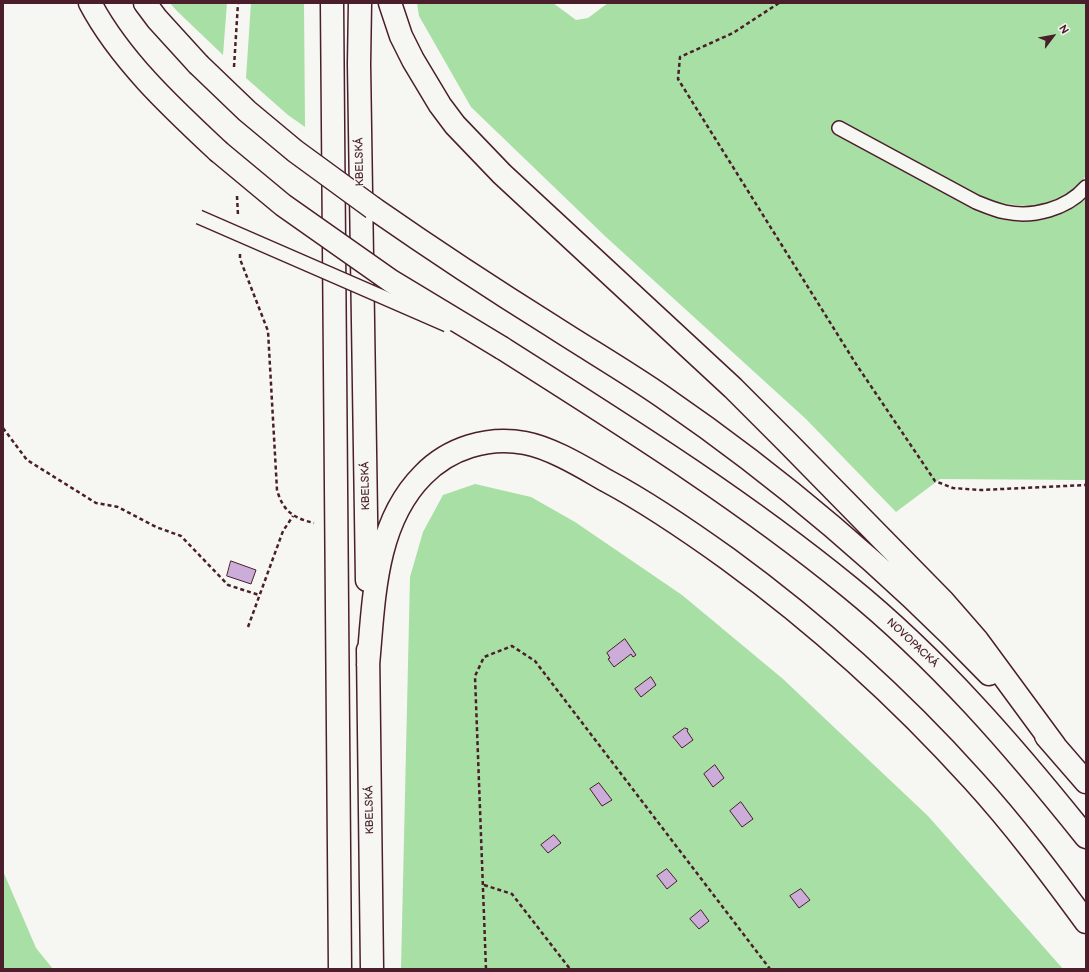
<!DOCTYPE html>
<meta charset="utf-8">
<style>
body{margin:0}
#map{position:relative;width:1089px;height:972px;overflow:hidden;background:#f6f6f2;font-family:"Balsamiq Sans",sans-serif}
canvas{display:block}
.frame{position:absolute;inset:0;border:4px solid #4a1f2b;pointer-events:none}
.north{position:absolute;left:1033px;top:16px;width:40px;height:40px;-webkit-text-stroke:3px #f6f6f2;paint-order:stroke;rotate:58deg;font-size:11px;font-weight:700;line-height:16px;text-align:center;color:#4a1f2b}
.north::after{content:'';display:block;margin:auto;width:14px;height:18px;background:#4a1f2b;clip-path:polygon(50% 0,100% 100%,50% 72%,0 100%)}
</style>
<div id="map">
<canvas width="1089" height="972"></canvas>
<div class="frame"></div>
<div class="north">N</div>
</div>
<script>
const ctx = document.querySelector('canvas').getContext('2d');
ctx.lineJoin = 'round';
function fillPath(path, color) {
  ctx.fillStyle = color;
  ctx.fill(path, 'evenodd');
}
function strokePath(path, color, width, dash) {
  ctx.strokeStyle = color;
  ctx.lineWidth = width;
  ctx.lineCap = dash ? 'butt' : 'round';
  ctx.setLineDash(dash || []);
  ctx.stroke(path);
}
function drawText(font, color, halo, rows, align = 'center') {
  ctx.font = font + ' "Balsamiq Sans",sans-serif';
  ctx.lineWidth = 3;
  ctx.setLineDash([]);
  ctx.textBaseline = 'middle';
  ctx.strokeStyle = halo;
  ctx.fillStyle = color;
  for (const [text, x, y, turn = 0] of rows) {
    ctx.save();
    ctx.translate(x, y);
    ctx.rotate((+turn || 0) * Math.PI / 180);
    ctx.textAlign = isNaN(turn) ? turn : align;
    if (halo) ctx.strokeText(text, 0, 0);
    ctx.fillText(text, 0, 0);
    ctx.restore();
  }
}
fillPath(new Path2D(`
 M170,3H227L223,55L177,11Z
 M251,3H304L305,127L288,115L246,78Z
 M417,3H553L576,20L588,18L608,3H1086V176C1058,211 1017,211 978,196L843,122L838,131L972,208C1011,229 1051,226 1086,198V480L940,479L896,512L806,419L606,237L471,107L419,16Z
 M475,484L531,497L575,522L682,595L783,679L928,816L1063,969H401L410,577L423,532L443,495Z
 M3,871L36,948L53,969H3Z`), '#a7dfa4');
const building = new Path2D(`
 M231,561L256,570L251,584L227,576Z
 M625,639L636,655L633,657L631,654L614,667L608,659L610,658L607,653Z
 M651,677L656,685L641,697L635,689Z
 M685,728L688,729L687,731L693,740L682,748L673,737Z
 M715,765L724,778L713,787L704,774Z
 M599,783L612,800L602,806L590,789Z
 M741,802L753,819L742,827L730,811Z
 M554,835L561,843L548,853L541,845Z
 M667,869L677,881L667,889L657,876Z
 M801,889L810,900L799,908L790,896Z
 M701,910L709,921L699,929L690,919Z`);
fillPath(building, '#ccacd8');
strokePath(building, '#4a1f2b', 1);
const lane = new Path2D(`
 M839,128L976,202C986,206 995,210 1005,212C1033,218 1067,209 1086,187`);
const primary = new Path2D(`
 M332,3L340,969`);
const highway = new Path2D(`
 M90,3C120,60 172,108 218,151
 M145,3L157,19L198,64
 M360,3L359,64L367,580
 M390,3L401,36L413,60L440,105L455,125L502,174L733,388L786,441L943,601L977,640L1055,746
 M373,208C432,249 491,288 552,326C589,350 627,372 663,397C781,478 890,571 989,674
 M502,348C620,423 739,497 848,586C938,659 1014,747 1086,837
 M368,650L372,969
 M368,665C374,601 374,524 423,475C449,448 488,436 525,443C552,448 584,468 607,481C650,504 689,531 728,559C817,624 899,698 973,780C1014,825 1050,873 1086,922
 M1046,736L1086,782`);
strokePath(lane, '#4a1f2b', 16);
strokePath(primary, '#4a1f2b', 25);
strokePath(highway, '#4a1f2b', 25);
strokePath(new Path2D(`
 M779,3L733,33L680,57L678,79L856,364L935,481L953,488L981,490L1086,485
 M234,67L238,3
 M237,196L238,215
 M240,254V259L268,331L277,490C283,511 293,518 314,523
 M3,428L27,460L96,503L118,507L156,527L181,536L228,585L259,595
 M248,627L283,531L293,516
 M484,885L512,894L570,969
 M486,969L475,676L484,657L512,646L535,661L770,969`), '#4a1f2b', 2.5, [4, 3]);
strokePath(lane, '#f6f6f2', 13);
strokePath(primary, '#f6f6f2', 22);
strokePath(highway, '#f6f6f2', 22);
const laneBridge = new Path2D(`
 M199,217L447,325`);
const highwayBridge = new Path2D(`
 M198,64L247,111L295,151L373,208
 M218,151L283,205L391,281L502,348`);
strokePath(laneBridge, '#4a1f2b', 16, []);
strokePath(highwayBridge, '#4a1f2b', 25, []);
strokePath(laneBridge, '#f6f6f2', 13);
strokePath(highwayBridge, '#f6f6f2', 22);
drawText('11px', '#4a1f2b', '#f6f6f2', [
 ["KBELSKÁ",360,162,-91],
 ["KBELSKÁ",366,486,-91],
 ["NOVOPACKÁ",912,643,43],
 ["KBELSKÁ",370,810,-91]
]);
</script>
